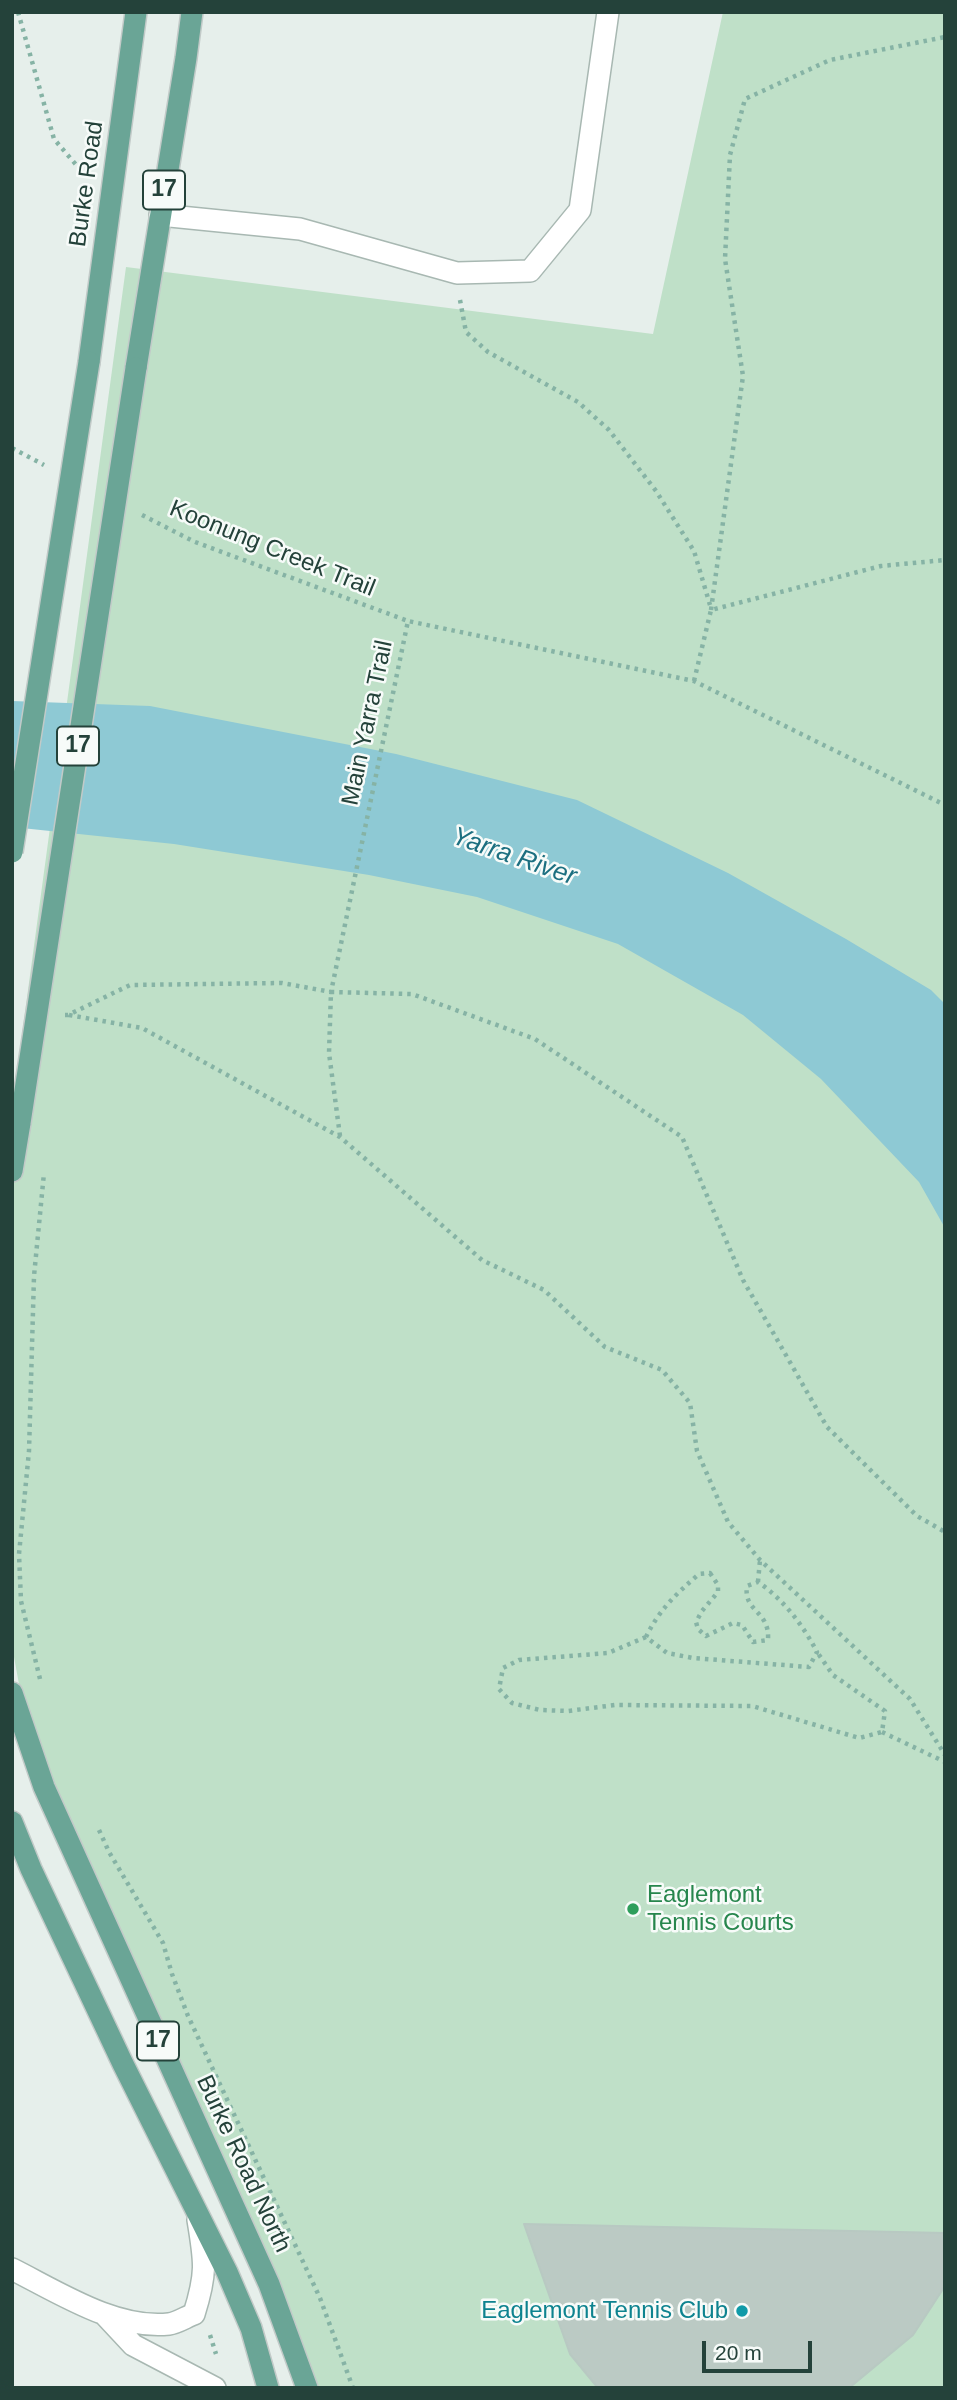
<!DOCTYPE html>
<style>
body{margin:0}
#map{position:relative;width:957px;height:2400px;overflow:hidden;background:#e6efeb;font-family:Arial,sans-serif}
canvas{display:block}
.frame{position:absolute;inset:0;border:14px solid #24423a;pointer-events:none}
.scale{position:absolute;left:702px;top:2341px;width:110px;height:32px;box-sizing:border-box;border:4px solid #24423a;border-top:0;padding-left:9px;font-size:21px;line-height:24px;white-space:nowrap;color:#24423a;-webkit-text-stroke:5px #f7fbf9;paint-order:stroke}
</style>
<div id="map">
<canvas width="957" height="2400"></canvas>
<div class="frame"></div>
<div class="scale">20 m</div>
</div>
<script>
const ctx = document.querySelector('canvas').getContext('2d');
ctx.lineJoin = 'round';
function fillPath(path, color) {
  ctx.fillStyle = color;
  ctx.fill(path, 'evenodd');
}
function strokePath(path, color, width, dash) {
  ctx.strokeStyle = color;
  ctx.lineWidth = width;
  ctx.lineCap = dash ? 'butt' : 'round';
  ctx.setLineDash(dash || []);
  ctx.stroke(path);
}
function drawText(font, color, halo, rows, align = 'center') {
  ctx.font = font + ' Arial,sans-serif';
  ctx.lineWidth = 5;
  ctx.setLineDash([]);
  ctx.textBaseline = 'middle';
  ctx.strokeStyle = halo;
  ctx.fillStyle = color;
  for (const [text, x, y, turn = 0] of rows) {
    ctx.save();
    ctx.translate(x, y);
    ctx.rotate((+turn || 0) * Math.PI / 180);
    ctx.textAlign = isNaN(turn) ? turn : align;
    if (halo) ctx.strokeText(text, 0, 0);
    ctx.fillText(text, 0, 0);
    ctx.restore();
  }
}
fillPath(new Path2D(`
 M723,12H945V2388H301L27,1728L12,1646V1108L126,267L653,334Z`), '#bfe0c8');
fillPath(new Path2D(`
 M12,701L150,706L396,754L577,800L728,873L846,939L931,990L945,1004V1228L919,1182L821,1079L743,1015L618,944L477,897L369,875L174,844L12,827Z`), '#8ec9d4');
const building = new Path2D(`
 M524,2224L945,2233V2286L913,2335L849,2388H598L570,2354Z`);
fillPath(building, '#bbcac4');
strokePath(building, '#b8c9c2', 2);
const minor = new Path2D(`
 M160,215L300,229L457,273L530,271L580,210L608,12
 M12,2269C58,2292 116,2330 169,2324C177,2323 186,2317 194,2314C207,2273 205,2262 198,2220
 M105,2315L133,2345L215,2388`);
const major = new Path2D(`
 M89,362L136,12
 M136,368L186,58L192,12
 M12,1171L20,1123
 M12,1693L44,1787L269,2284L307,2388
 M12,1822L31,1869L123,2064L227,2272L251,2328L268,2388`);
strokePath(minor, '#a8b8b2', 24);
strokePath(major, '#c2cac8', 24);
strokePath(new Path2D(`
 M18,12L54,139L84,174
 M460,300L466,332L488,352L578,402L609,430L656,491L694,551L710,605
 M12,448L44,465
 M142,515L195,542L408,621
 M711,610L743,376L725,259L730,155L745,99L830,60L945,37
 M694,681L711,610L881,566L945,560
 M65,1015H68L130,985L282,983L331,992L408,621L694,681L945,805
 M69,1015L142,1028L340,1137L482,1260L544,1290L605,1347L662,1370L690,1403L697,1451L728,1522L760,1560L910,1699L945,1755
 M340,1136L329,1053L331,992L412,994L535,1039L682,1137L743,1280L827,1427L917,1516L945,1532
 M710,1573L718,1585V1592L702,1611L696,1622L698,1629L706,1636L733,1623L742,1625L753,1642L768,1640C770,1610 743,1612 747,1586L758,1582C783,1599 803,1625 817,1652L809,1667L693,1658L667,1653L646,1637C659,1610 676,1594 699,1574Z
 M758,1582L760,1560
 M646,1637L608,1653L519,1660L503,1668L499,1689L512,1703L540,1710L568,1711L615,1705L752,1706L859,1738L882,1732L885,1711L833,1675L817,1652
 M40,1679L21,1601L19,1554L29,1451L34,1276L44,1173
 M882,1732L945,1762
 M99,1830L109,1852L163,1943L172,1974L188,2016L320,2298L353,2388
 M210,2335L216,2354`), '#86b3a5', 4.5, [3.5, 5]);
strokePath(minor, '#fff', 21);
strokePath(major, '#6aa596', 21);
const majorBridge = new Path2D(`
 M12,852L89,362
 M20,1123L136,368`);
strokePath(majorBridge, '#c2cac8', 24, []);
strokePath(majorBridge, '#6aa596', 21);
for (const [x, y, r, color] of [
 [633,1909,7,"#2e9e5b"],
 [742,2311,7,"#0f9aa8"]
]) {
  const dot = new Path2D();
  dot.arc(x, y, r, 0, 2 * Math.PI);
  ctx.fillStyle = color;
  ctx.fill(dot);
  strokePath(dot, '#f7fbf9', 2.5);
}
for (const [x, y, w] of [
 [164,190,42],
 [78,746,42],
 [158,2041,42]
]) {
  const box = new Path2D();
  box.roundRect(x - w / 2, y - 19.5, w, 39, 5);
  ctx.fillStyle = '#f7fbf9';
  ctx.fill(box);
  strokePath(box, '#24423a', 2);
}
drawText('bold 23px', '#24423a', null, [
 ["17",164,190],
 ["17",78,746],
 ["17",158,2041]
]);
drawText('24px', '#24423a', '#f7fbf9', [
 ["Burke Road",87,184,-82],
 ["Koonung Creek Trail",272,549,22],
 ["Main Yarra Trail",368,723,-78],
 ["Burke Road North",243,2164,65]
]);
drawText('24px', '#27864d', '#f7fbf9', [
 ["Eaglemont",647,1895],
 ["Tennis Courts",647,1923]
], 'left');
drawText('24px', '#0d838f', '#f7fbf9', [
 ["Eaglemont Tennis Club",728,2311]
], 'right');
drawText('italic 26px', '#1c6f80', '#f7fbf9', [
 ["Yarra River",514,857,19]
]);
</script>
